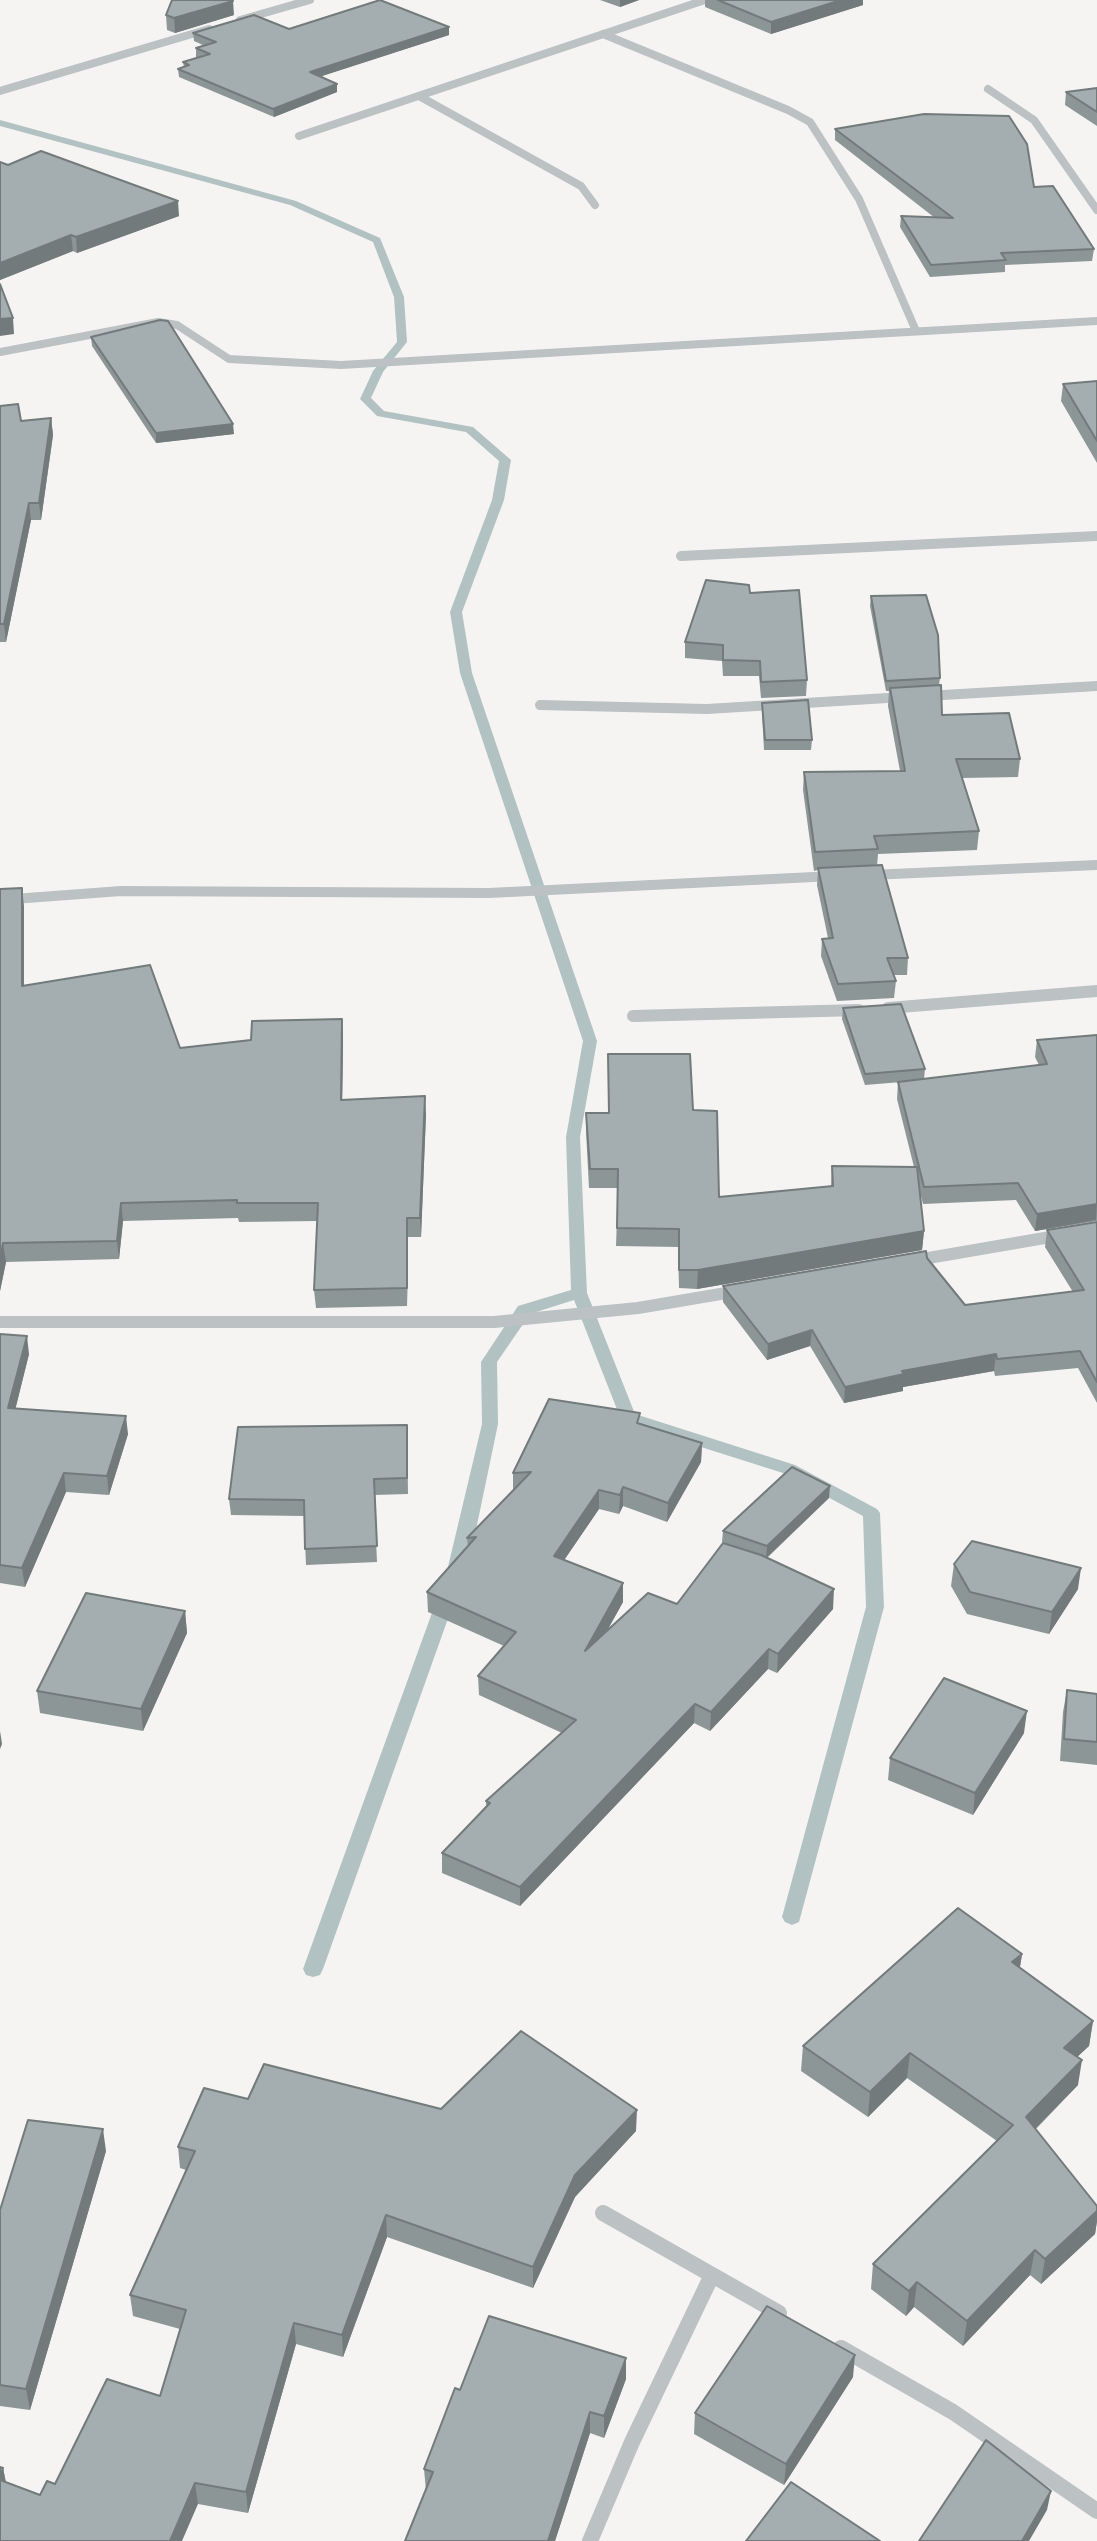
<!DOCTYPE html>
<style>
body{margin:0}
canvas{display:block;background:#f5f4f2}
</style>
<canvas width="1097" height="2541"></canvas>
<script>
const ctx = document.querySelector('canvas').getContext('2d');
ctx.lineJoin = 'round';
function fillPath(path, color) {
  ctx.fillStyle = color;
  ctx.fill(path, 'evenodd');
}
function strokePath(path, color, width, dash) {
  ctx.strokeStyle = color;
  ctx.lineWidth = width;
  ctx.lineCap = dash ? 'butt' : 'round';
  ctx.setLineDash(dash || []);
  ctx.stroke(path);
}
fillPath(new Path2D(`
 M0,120L296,201L380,238L404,297L407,342L383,372L371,398L384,411L473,427L511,460L504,500L462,612L472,673L597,1041L580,1137L587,1293L635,1414L795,1465L877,1509L880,1513L884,1607L799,1922L792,1925L785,1922L782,1917L866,1607L863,1516L783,1473L622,1422L574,1300L530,1314L497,1362L498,1424L472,1549L462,1575H450L447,1571L482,1424L481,1362L518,1306L571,1290L566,1137L583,1041L460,673L450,612L492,500L499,461L466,432L377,416L360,399L373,371L397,342L394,297L373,242L290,205L0,126Z
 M446,1593L452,1595L455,1599L323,1969L320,1975L313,1977L306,1975L303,1969L437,1599L440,1595Z`), '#b2c2c3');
strokePath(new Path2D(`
 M240,20L310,0
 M603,34L788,110L810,122L859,199L916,331
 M988,89L1034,120L1097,210
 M0,91L209,29
 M419,96L581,186L595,205
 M299,136L705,0
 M0,352L158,322L177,325L229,359L341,365L1097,321`), '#bcc1c3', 8);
strokePath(new Path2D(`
 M681,556L1097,536
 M926,696L1097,686
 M540,705L707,709L904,697
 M870,875L1097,865
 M0,900L121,891L489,893L834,876`), '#bcc1c3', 10);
strokePath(new Path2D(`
 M888,1008L1097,991
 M633,1016L859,1010
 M911,1261L1062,1235
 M0,1322H494L638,1308L738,1291`), '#bcc1c3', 12);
strokePath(new Path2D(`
 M603,2213L779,2313
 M841,2348L953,2412L1097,2511
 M590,2541L632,2442L712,2275`), '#bcc1c3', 16);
fillPath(new Path2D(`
 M600,0H639L620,7Z
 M705,0H863V5L771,34L705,7Z
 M166,15H234L175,33L167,30Z
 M289,29L449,35L321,76L337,84V92L274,117L179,77L178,69L184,67L183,62L199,58L196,57V48L205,46L194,41L193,33Z
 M1097,88V126L1065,105L1066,92Z
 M835,129L1034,187L1094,249L1092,261L1005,265V272L930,277L900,227L901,216L935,218L835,140Z
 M0,162L179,216L77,253L73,251L0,280Z
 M91,337L234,434L156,443L92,346Z
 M1097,381V463L1061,401L1063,384Z
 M0,406L21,421L51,418L53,435L41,520H31L6,642H0Z
 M750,593L807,680L806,696L761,698L759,676H723L722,661L685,658V642Z
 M871,596L940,678L939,685L942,715L1020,759L1018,777L962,778L979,831L977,850L878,854L877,866L908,958L907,975H894L896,981L894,998L837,1001L821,956L822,939L828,938L817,885L818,870L814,871L803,790L804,772L900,771L888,706L889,691H886L870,606Z
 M762,703L812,740L811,750H764L762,713Z
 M0,889L24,906V986L180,1048L251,1040L342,1019L343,1037L342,1100L426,1114L421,1237H408L407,1306L316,1308L314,1290L317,1221L239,1222L238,1218L123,1221L119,1259L6,1262L0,1291Z
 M843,1008L925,1069L924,1079L1039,1065L1035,1057L1037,1040L1097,1035V1221L1035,1231L1016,1200L923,1204L920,1192L924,1231L922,1250L697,1289L679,1288L678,1247L616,1246L618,1188H589L586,1131V1113L693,1110L719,1197L831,1186L832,1166L914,1167L897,1099L898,1082L914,1081L865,1085L842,1019Z
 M1097,1222V1403L1078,1368L995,1376L994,1371L903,1387V1391L844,1403L810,1346L767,1360L723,1302V1286L927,1258L965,1305L1073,1292L1045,1247L1047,1230Z
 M0,1334L29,1354L15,1409L128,1434L109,1495L66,1492L25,1587L0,1583Z
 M640,1423L702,1443L701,1462L667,1522L623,1506L619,1514L599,1509L564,1560L623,1602L607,1631L677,1604L740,1549L722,1542L723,1531L829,1498L767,1558L833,1609L777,1673L768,1669L710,1731L694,1723L520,1906L442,1873V1853L486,1806V1801L562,1733L479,1695L478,1676L504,1646L428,1612L427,1592L468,1547L467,1538L513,1491V1473Z
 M407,1425L408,1494L374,1495L377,1562L306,1565L304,1516L231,1515L229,1499Z
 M954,1564L1078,1589L1049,1634L967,1614L951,1586Z
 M185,1611L187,1633L143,1731L40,1713L37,1691Z
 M1067,1690L1097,1694V1765L1060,1761L1063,1712Z
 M1024,1733L973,1815L888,1780L890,1758Z
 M1022,1954L1020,1967L1093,2021L1089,2046L1077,2057L1078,2085L1036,2129L1097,2206V2221L1095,2234L1041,2284L1030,2275L963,2346L914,2307L906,2316L871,2289L873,2264L997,2141L907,2078L868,2117L801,2071L803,2046Z
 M248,2099L441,2109L636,2131L575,2197L533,2288L387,2237L343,2357L296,2344L248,2513L198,2504L0,2541L3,2468L6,2482L40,2495L55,2484L160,2396L180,2329L133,2316L130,2295L186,2170L180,2168L178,2147Z
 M106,2151L30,2410L0,2406V2210Z
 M626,2358V2379L604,2438L590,2433L555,2541H405L426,2491L424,2469L460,2390Z
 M853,2377L784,2485L694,2434L695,2413Z`), '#8d9697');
fillPath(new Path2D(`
 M620,0H639L620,7Z
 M841,0H863V5L771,34V22Z
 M233,1L234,15L175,33L174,18Z
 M449,27V35L310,80V72Z
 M337,84V92L274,117L273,109Z
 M178,201L179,216L77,253L76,237Z
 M71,235L73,251L0,280V263Z
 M13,318L14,334L0,336V319Z
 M51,418L53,435L41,520L39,503Z
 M233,424L234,434L156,443V433Z
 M29,503L31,520L6,642L4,624Z
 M22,888L24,906V1004L22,986Z
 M342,1019L343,1037L342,1118L341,1100Z
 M425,1096L426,1114L421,1237L420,1218Z
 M121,1203L123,1221L119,1259L117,1241Z
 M1097,1204L1096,1220L1035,1231L1037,1214Z
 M407,1218L408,1237L407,1306Z
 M924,1231L922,1250L697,1289L698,1270Z
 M3,1243L6,1262L0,1291V1259Z
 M812,1330L810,1346L767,1360L768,1344Z
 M27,1336L29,1354L11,1427L8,1408Z
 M996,1354L994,1371L903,1387V1391L844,1403L845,1387L902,1371Z
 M126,1416L128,1434L109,1495L107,1476Z
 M702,1443L701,1462L667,1522L668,1503Z
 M64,1473L66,1492L25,1587L22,1568Z
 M830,1486L829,1498L766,1558L767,1546Z
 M623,1487V1506L619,1514L620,1495Z
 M599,1490V1509L554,1575V1556Z
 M1081,1568L1078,1589L1049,1634L1052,1612Z
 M623,1583V1602L585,1670V1651Z
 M834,1589L833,1609L777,1673L778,1654Z
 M185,1611L187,1633L143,1731L141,1709Z
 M769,1649L768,1669L710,1731L711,1712Z
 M695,1704L694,1723L520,1906V1887Z
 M1027,1711L1024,1733L973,1815L975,1793Z
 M0,1731L2,1744L0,1749Z
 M1022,1954L1018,1979L1012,1962Z
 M1093,2021L1089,2046L1060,2073L1064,2048Z
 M910,2053L907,2078L868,2117L870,2092Z
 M1082,2060L1078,2085L1022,2142L1026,2117Z
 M637,2110L636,2131L575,2197L533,2288V2267L575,2175Z
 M103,2129L106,2151L30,2410L26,2389Z
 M1097,2211V2221L1095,2234L1041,2284L1045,2259Z
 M386,2215L387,2237L343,2357L342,2335Z
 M1035,2250L1030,2275L963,2346L967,2321Z
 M917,2282L914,2307L906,2316L909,2291Z
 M294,2323L296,2344L248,2513L246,2492Z
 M855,2355L853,2377L784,2485L786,2464Z
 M626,2358V2379L604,2438V2416Z
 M590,2412V2433L555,2541H548Z
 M3,2468L7,2489L4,2501L0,2478Z
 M195,2483L198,2504L182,2541H170Z
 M1051,2491L1047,2510L1029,2541H1022Z`), '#737a7b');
const building = new Path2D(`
 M172,0H231L233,1L174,18L166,15Z
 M380,0L449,27L310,72L337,84L273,109L178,69L189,65L183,62L210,54L196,48L216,42L193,33L254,15L289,29Z
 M718,0H841L771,22Z
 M1097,88V112L1066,92Z
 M924,114L1009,116L1027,144L1034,187L1053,186L1094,249L1001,253L1006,260L931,265L901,216L953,218L835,129Z
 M41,151L178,201L76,237L71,235L0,263V162L8,165Z
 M0,284L13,318L0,319Z
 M160,320L168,321L233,424L156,433L91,337Z
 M1097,381V441L1063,384Z
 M18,404L21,421L51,418L39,503H29L4,624H0V406Z
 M706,580L749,585L750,593L799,590L807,680L761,682L760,661L723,660V645L685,642Z
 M926,595L938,635L940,678L886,681L871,596Z
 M941,685L942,715L1009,713L1020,759H956L979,831L874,836L878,849L815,852L804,772L905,771L890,688Z
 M808,700L812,740H765L762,703Z
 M882,865L908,958H887L896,981L838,984L822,939L833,938L818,868Z
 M22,888V986L150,965L180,1048L251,1040L252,1021L342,1019L341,1100L425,1096L420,1218H407V1288L314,1290L318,1203H237V1200L121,1203L117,1241L3,1243L0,1259V889Z
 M901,1004L925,1069L865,1074L843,1008Z
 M1097,1035V1204L1037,1214L1018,1183L924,1187L898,1082L1047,1064L1037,1040Z
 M608,1054H690L693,1110L717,1111L719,1197L833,1186L832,1166L917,1167L924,1231L698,1270H679V1229L617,1228L618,1169H590L586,1113H609Z
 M1097,1222V1382L1080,1351L997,1359L996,1354L902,1371L904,1374L845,1387L812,1330L768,1344L723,1286L926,1251L927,1258L965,1305L1084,1290L1047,1230Z
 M0,1334L27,1336L8,1408L126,1416L107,1476L64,1473L22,1568L0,1565Z
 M549,1399L640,1413L637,1423L702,1443L668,1503L623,1487L620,1495L599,1490L554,1556L623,1583L585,1651L648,1593L677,1604L723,1543L761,1555L834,1589L778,1654L769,1649L711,1712L695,1704L520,1887L442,1853L490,1803L486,1801L576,1720L478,1676L516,1632L427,1592L476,1537L467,1538L531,1472L513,1473Z
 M407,1425V1478L374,1479L377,1546L305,1549L304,1500L229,1499L238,1427Z
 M792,1467L830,1486L767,1546L723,1531Z
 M972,1541L1081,1568L1052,1612L970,1592L954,1564Z
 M86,1593L185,1611L141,1709L37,1691Z
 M944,1678L1027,1711L975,1793L890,1758Z
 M1067,1690L1097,1694V1742L1064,1739Z
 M958,1908L1022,1954L1012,1962L1093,2021L1064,2048L1082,2060L1026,2117L1097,2206V2211L1045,2259L1035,2250L967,2321L917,2282L909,2291L873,2264L1013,2125L910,2053L870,2092L803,2046Z
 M521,2031L637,2110L575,2175L533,2267L386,2215L342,2335L294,2323L246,2492L195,2483L170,2541H0V2480L40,2495L47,2481L55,2484L107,2379L160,2396L186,2310L130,2295L195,2151L178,2147L204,2088L248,2099L264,2064L441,2109Z
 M28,2120L103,2129L26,2389L0,2385V2210Z
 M767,2306L855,2355L786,2464L695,2413Z
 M489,2316L626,2358L604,2416L590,2412L548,2541H405L433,2472L424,2469L455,2388L460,2390Z
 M986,2440L1051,2491L1022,2541H919Z
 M0,2467L3,2468L0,2478Z
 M791,2482L880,2541H746Z`);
fillPath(building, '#a4aeb0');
strokePath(building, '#737a7b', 2);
</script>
